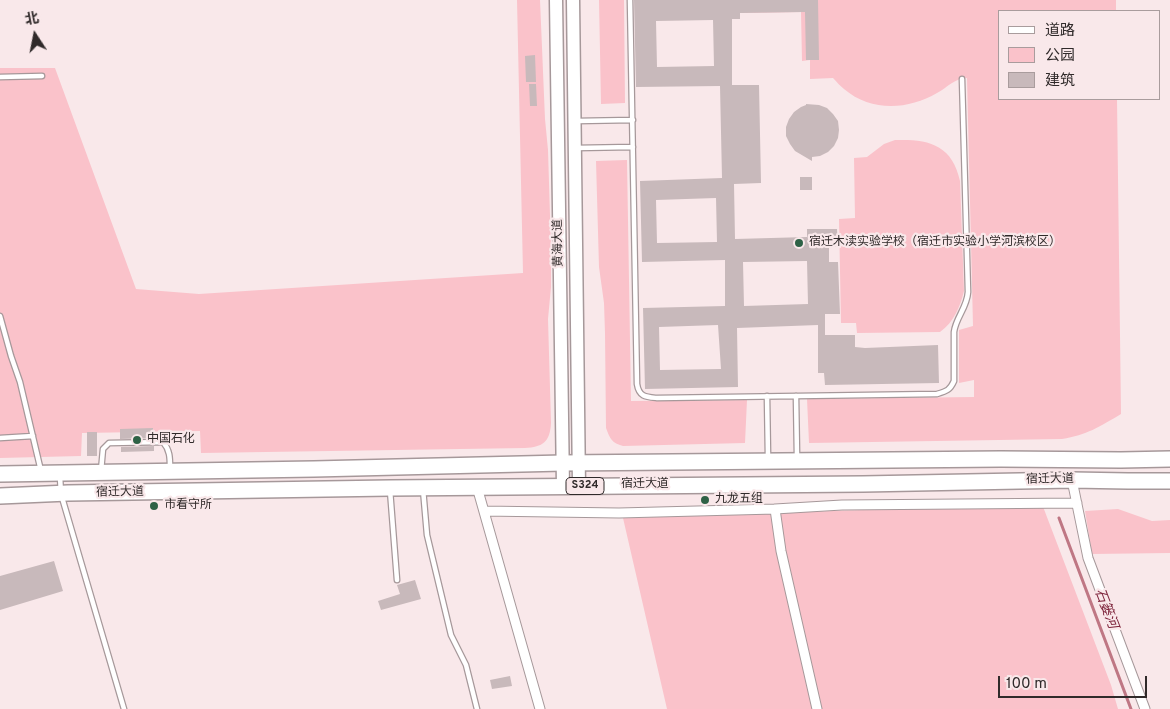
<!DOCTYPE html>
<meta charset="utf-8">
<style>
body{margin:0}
#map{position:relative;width:1170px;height:709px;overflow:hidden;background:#f9e8ea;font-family:Overpass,"Noto Sans SC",sans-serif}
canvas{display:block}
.legend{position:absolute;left:998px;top:10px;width:162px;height:90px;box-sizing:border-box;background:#f9e8ea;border:1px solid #a99c9d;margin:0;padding:6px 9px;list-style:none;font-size:15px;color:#302a2a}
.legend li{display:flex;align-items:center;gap:10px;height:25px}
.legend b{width:25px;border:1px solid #a99c9d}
.north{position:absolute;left:10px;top:10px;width:50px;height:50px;-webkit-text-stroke:4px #f9e8ea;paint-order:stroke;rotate:349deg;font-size:14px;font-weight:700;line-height:20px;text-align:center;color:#302a2a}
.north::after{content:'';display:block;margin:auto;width:18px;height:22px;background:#302a2a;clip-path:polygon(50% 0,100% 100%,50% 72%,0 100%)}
.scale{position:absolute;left:998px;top:676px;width:149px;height:22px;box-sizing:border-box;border:2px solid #302a2a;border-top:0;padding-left:6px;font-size:15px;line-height:18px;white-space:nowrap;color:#302a2a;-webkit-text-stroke:4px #f9e8ea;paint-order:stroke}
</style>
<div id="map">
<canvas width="1170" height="709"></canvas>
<ul class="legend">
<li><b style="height:6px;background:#fff"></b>道路</li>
<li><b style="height:14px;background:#fac2ca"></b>公园</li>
<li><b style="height:14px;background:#c8b9bb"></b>建筑</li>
</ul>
<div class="north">北</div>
<div class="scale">100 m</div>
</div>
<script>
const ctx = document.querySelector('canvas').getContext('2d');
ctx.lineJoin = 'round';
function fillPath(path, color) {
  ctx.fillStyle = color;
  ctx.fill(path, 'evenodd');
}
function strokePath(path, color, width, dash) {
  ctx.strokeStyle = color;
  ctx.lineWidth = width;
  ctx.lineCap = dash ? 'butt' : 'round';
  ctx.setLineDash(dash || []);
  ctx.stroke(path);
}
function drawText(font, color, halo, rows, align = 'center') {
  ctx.font = font + ' Overpass,"Noto Sans SC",sans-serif';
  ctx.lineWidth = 4.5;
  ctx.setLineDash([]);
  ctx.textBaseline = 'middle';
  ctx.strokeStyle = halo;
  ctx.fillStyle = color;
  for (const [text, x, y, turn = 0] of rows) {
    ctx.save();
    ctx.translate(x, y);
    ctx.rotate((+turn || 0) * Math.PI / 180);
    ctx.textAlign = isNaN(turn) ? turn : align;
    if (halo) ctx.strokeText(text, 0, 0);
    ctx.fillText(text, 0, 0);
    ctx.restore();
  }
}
fillPath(new Path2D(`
 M517,0H540L545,119L548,150L551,248V287L548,319L551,423C550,442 543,447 525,448L201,453L200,431L82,433L81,456L0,458V68H55L136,289L199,294L523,273Z
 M599,0H624L625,103L601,104Z
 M731,0H1116V11H999V99H1117L1121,414C1099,427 1087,435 1062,439L809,443L807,399L974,397V380L959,383V330L973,326L967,78C955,78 948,87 937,93C908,110 871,112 844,89C840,86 837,82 833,78L810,79V60L802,61L801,12L740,13V19H732Z
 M895,140C928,139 952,144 960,181L964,291C960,307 954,322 940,332L857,333L856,323H841L839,219L855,218L854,158L867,157L884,144Z
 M627,160L631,401L747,400L745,443L623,446C612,443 610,439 606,428L605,333L604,303L599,267L596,161Z
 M1042,504L1111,685L1118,709H667L623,518Z
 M1118,509L1152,521L1170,520V553L1092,554L1085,511Z`), '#fac2ca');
strokePath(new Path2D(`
 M1059,518L1131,709`), '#bf7784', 3);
fillPath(new Path2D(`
 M634,0H818L819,60H806L805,12L740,13V19H732V85H759L761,183L734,184L735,239L807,237V229H837L838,246L829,247V262H838L840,314H825V335H855V347L865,348L938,345L939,383L825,385L824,373H818V325L737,328L738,387L645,389L643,308L725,306V260L642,262L640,181L722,178L720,86L636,87ZM713,20L714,66L657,67L656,21ZM716,198L717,242L657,243L656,200ZM807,261L808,304L744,306L743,262ZM718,325L721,369L660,370L659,327Z
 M535,55L536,82H526L525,56Z
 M529,84H536L537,106H530Z
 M806,104L819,105L827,108L833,114L838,121L839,130L838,138L834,146L828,152L820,156L812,157V161L795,151L790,144L786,136V127L789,119L794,112L801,107L806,105Z
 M800,177H812V190H800Z
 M153,428V438L120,439V429Z
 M87,432H97V456H87Z
 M154,446V451L121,452V447Z
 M54,561L63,591L0,610V576Z
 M415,580L421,599L381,610L378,601L400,594L397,585Z
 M510,676L512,686L492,689L490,680Z`), '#c8b9bb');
const lane = new Path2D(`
 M630,0L637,384C639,397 646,397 657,398L937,394C947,391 950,390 954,381V332C956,317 967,308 968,292L962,79
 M0,77L42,76
 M577,121L633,120
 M576,148L633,147
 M0,316L11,356L20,382L41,471
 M767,396L768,457
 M796,396L797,457
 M0,438L33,436
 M101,471L103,449L109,443L163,442C170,450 170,458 170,468
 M60,477L61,494L124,709
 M423,489L427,535L451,635L466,665L477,709
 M390,490L397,580`);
const street = new Path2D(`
 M1072,480L1088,558L1145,709
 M477,487L540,709
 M775,509L781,551L817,709
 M484,511L619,513L775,509L842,505L1077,503`);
const secondary = new Path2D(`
 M556,0L563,486
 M573,0L579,486`);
const primary = new Path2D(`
 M0,474L314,469L563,463L1001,459L1121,460L1170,459
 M0,496L68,493L390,488L863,484L1072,480L1128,481H1170`);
strokePath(lane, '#a6989a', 7);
strokePath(street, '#a6989a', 11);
strokePath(secondary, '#a6989a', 15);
strokePath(primary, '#a6989a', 18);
strokePath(lane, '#fff', 4.5);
strokePath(street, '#fff', 9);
strokePath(secondary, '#fff', 12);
strokePath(primary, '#fff', 15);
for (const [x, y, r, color] of [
 [799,243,5,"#2e6246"],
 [137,440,5,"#2e6246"],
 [705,500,5,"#2e6246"],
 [154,506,5,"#2e6246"]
]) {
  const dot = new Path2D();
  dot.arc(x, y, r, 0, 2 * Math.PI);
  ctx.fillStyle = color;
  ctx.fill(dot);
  strokePath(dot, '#f9e8ea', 2);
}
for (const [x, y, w] of [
 [585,486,38]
]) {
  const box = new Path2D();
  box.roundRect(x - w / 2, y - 8.5, w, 17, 4);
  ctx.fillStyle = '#f9e8ea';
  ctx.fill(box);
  strokePath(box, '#302a2a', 1);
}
drawText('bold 11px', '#302a2a', null, [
 ["S324",585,486]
]);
drawText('12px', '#302a2a', '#f9e8ea', [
 ["黄海大道",559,243,-91],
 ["宿迁大道",1050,480,-1],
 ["宿迁大道",645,485],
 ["宿迁大道",120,493,-1]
]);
drawText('12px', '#302a2a', '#f9e8ea', [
 ["宿迁木渎实验学校（宿迁市实验小学河滨校区）",809,243],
 ["中国石化",147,440],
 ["九龙五组",715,500],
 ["市看守所",164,506]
], 'left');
drawText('italic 14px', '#80283f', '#f9e8ea', [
 ["石篓河",1105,609,69]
]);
</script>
